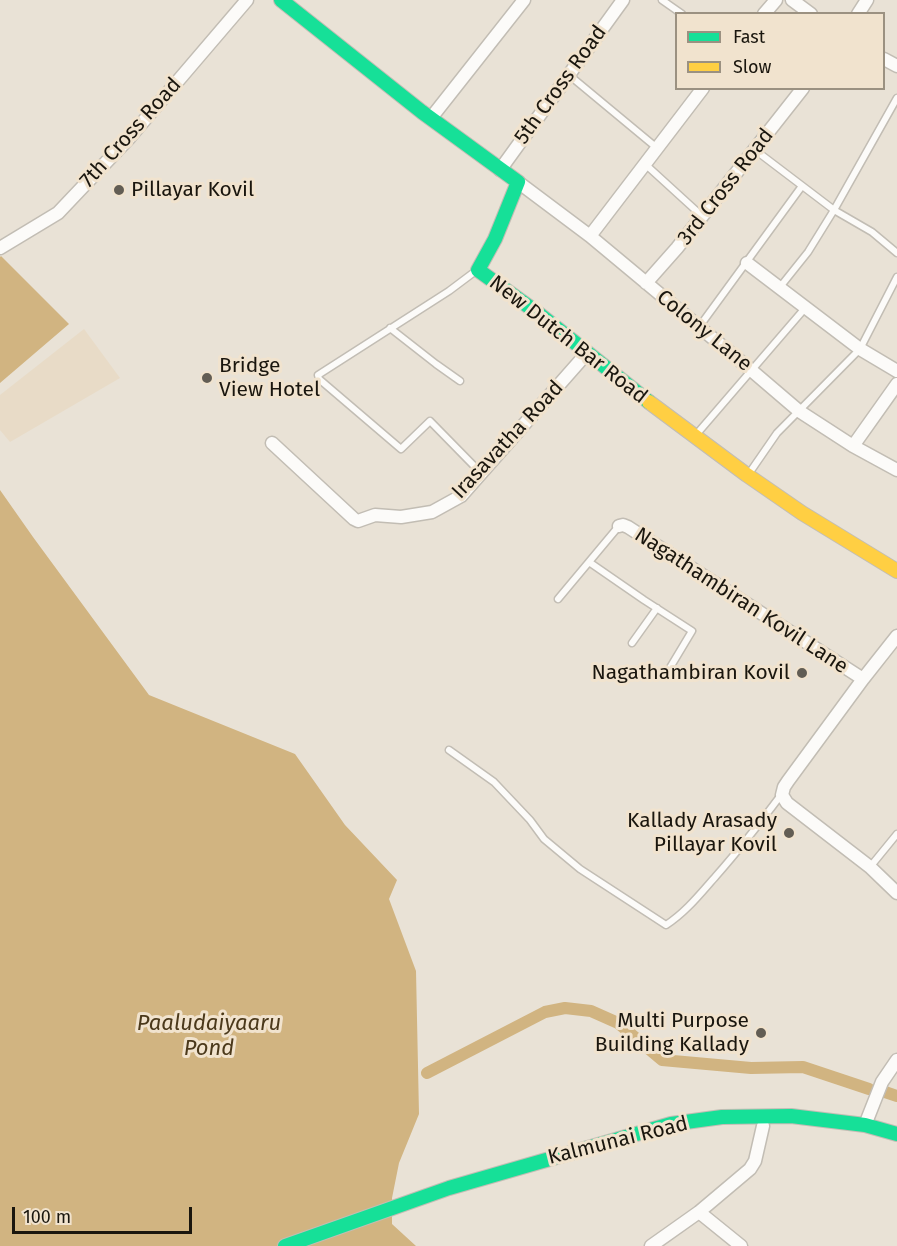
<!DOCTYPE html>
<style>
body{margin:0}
#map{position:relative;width:897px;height:1246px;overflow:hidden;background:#e9e2d6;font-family:"Fira Sans",sans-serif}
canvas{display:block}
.legend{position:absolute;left:675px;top:12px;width:210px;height:78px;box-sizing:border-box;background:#f1e3ce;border:2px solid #9b9181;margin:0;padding:8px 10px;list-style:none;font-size:18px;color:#1a160e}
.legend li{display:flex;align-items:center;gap:12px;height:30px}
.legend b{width:30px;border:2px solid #9b9181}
.scale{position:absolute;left:12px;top:1207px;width:180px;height:27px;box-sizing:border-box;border:3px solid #1a160e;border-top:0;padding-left:8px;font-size:18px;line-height:21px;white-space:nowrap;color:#1a160e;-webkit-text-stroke:4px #f1e3ce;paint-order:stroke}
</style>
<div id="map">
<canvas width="897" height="1246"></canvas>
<ul class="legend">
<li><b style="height:8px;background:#16e098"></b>Fast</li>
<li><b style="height:8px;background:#ffcf43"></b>Slow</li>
</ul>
<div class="scale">100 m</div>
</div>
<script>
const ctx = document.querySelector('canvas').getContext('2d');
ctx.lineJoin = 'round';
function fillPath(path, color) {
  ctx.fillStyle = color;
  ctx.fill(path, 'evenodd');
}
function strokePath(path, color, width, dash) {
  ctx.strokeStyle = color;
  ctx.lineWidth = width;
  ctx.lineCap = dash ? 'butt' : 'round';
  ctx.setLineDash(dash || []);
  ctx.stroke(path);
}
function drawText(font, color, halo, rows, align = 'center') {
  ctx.font = font + ' "Fira Sans",sans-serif';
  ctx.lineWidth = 6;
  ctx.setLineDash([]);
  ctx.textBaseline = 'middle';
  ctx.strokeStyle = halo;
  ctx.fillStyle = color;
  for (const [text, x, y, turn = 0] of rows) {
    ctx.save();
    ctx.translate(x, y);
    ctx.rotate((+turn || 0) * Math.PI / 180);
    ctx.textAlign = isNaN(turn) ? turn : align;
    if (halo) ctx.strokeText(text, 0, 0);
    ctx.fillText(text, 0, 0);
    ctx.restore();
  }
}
fillPath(new Path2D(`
 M84,329L120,378L10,442L0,430V395Z`), '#e8dbc7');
fillPath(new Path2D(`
 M1,256L69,324L0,383V257Z
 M0,490L33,537L149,695L295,754L345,825L397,880L389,899L416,971L419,1114L399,1163L392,1198V1224L416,1246H0Z`), '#d1b481');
strokePath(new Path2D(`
 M427,1073L545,1012L565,1008L591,1011L618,1023L662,1060L751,1068L803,1067L869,1089
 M885,1092L897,1096`), '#d1b481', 12);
const lane = new Path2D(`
 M662,0L682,14
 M569,75L657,148
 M755,150L834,210L872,232L897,253
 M645,164L702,216
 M477,270L449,291L318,375L319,379L401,449L430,421L481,473
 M780,287L808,252L834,210L897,98
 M699,327L802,186
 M390,328L436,364L460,381
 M695,436L806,307
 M748,475L777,433L860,349L897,277
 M589,562L644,600L692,631L668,671
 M558,599L619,526
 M632,643L657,608
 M449,750L494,782L530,820L544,839L580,869L666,925C686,912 700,894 716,876C739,850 760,823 781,795
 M870,867L897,834`);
const street = new Path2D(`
 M792,0L811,14
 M764,14L776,0
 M858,14L867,0
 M884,59L897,66
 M431,118L524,0
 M500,170L623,0
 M518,182L590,236L751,370L799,411L853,446L897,470
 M590,236L703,88
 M0,248L58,213L130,137L247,0
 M747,263L860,349L897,371
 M646,283L677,248L803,88
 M272,443L354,519L358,521L375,515L401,517L432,512L461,496L587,353
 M853,446L897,384
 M619,526L623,525L628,527L863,679
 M897,636L863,679L788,781L784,787L782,795L787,803L870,867L897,893
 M865,1125L882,1082L897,1060
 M651,1246L699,1212
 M741,1246L699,1212L750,1169L755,1161L763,1126`);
const fast = new Path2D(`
 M281,0L422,112L518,182L495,239L478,270L539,314L649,402
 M285,1246L449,1188L671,1124L722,1117L791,1116L865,1125L897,1134`);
const slow = new Path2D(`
 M649,402L747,475L802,513L897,571`);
strokePath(lane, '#c2bdb4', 9);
strokePath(street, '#c2bdb4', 15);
strokePath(fast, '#c2bdb4', 16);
strokePath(slow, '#c2bdb4', 16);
strokePath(lane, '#fcfbf9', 6);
strokePath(street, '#fcfbf9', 12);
strokePath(fast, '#16e098', 14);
strokePath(slow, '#ffcf43', 14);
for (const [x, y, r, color] of [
 [119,190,6,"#625d54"],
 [207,378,6,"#625d54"],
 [802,673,6,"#625d54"],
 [789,833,6,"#625d54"],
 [761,1033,6,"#625d54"]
]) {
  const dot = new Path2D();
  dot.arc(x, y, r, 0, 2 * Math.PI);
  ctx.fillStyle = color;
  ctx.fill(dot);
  strokePath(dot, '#f1e3ce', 2);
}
drawText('21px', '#1a160e', '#f1e3ce', [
 ["5th Cross Road",561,85,-54],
 ["7th Cross Road",131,133,-48],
 ["3rd Cross Road",726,187,-52],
 ["Colony Lane",704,331,39],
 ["New Dutch Bar Road",568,340,38],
 ["Irasavatha Road",508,440,-47],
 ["Nagathambiran Kovil Lane",741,601,33],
 ["Kalmunai Road",618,1141,-14]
]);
drawText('21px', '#1a160e', '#f1e3ce', [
 ["Pillayar Kovil",131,190,"left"],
 ["Bridge",219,366,"left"],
 ["View Hotel",219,390,"left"],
 ["Nagathambiran Kovil",790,673],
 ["Kallady Arasady",777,821],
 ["Pillayar Kovil",777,845],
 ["Multi Purpose",749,1021],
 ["Building Kallady",749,1045]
], 'right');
drawText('italic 22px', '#4b391b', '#f1e3ce', [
 ["Paaludaiyaaru",209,1024],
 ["Pond",209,1049]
]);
</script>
